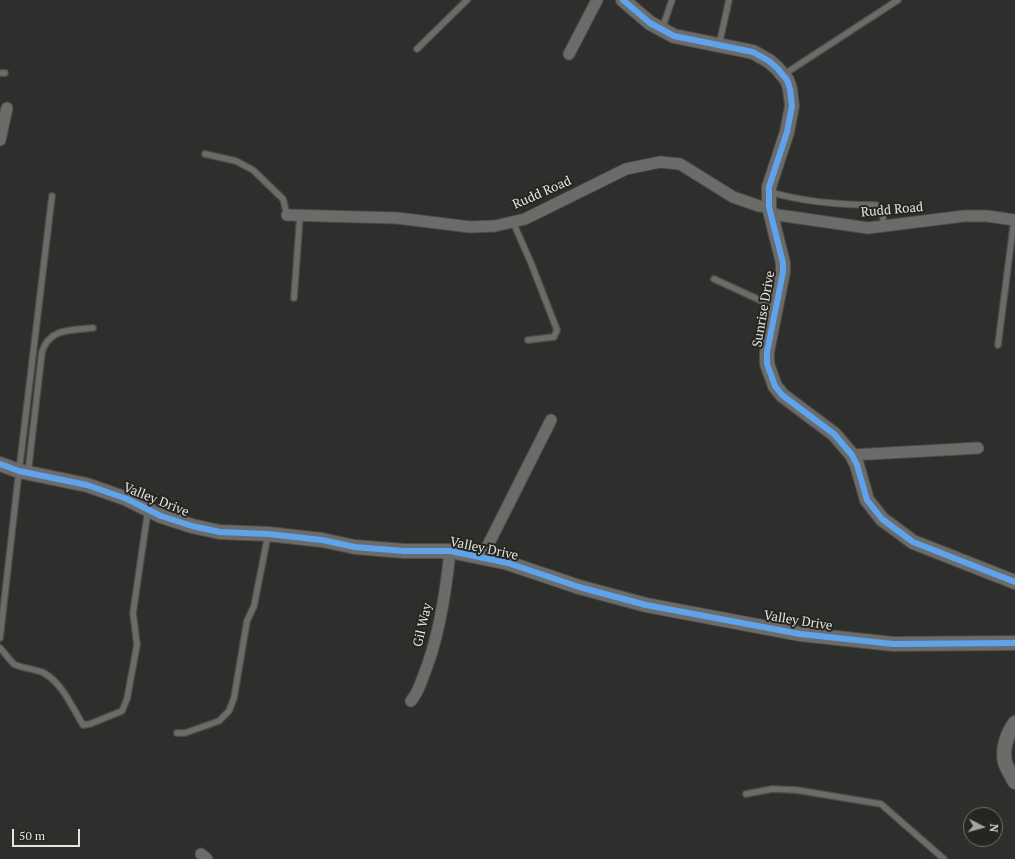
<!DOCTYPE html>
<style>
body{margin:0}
#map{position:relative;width:1015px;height:859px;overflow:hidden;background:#2e2e2c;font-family:"PT Serif",serif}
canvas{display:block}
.north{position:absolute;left:963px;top:807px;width:40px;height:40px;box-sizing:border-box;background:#252521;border:1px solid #71716d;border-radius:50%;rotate:96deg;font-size:11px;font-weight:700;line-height:16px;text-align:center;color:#e3e3e0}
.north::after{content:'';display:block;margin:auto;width:14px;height:18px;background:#a4a4a1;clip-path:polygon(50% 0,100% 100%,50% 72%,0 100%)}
.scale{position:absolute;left:12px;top:829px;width:68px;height:18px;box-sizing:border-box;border:2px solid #e3e3e0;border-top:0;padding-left:5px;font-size:12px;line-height:14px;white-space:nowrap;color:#e3e3e0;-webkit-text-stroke:3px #252521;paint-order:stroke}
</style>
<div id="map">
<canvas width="1015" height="859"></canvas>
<div class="north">N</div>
<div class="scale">50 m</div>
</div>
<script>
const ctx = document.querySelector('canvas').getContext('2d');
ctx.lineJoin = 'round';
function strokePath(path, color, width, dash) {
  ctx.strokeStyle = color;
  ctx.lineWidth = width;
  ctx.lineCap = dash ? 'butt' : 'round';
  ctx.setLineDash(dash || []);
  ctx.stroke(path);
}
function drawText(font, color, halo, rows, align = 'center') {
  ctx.font = font + ' "PT Serif",serif';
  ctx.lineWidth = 4;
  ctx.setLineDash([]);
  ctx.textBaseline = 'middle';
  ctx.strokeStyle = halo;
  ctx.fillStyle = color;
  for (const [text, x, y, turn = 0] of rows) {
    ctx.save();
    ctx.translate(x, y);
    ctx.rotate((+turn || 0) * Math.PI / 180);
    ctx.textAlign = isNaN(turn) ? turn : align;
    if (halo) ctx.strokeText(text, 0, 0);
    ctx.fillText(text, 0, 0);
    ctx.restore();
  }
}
const service = new Path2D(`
 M662,29L672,0
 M719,45L729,0
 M417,49L467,0
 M0,73H5
 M783,75L898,0
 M205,154L236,161L253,170L283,199L287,215
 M770,192C804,202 840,205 876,205L882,210L884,226
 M513,222L531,263L557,330L554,337L528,340
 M714,279L775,307
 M294,298L300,215
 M998,345L1014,220
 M28,473L42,352C49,328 72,330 93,328
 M0,638L17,488L52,196
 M0,648C4,652 11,662 14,664C20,668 36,669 44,673C63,684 72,707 83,725L90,724L122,711L127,699L137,645L133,613L148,510
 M177,733H185L219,721L229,711L234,698L247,621L254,606L268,535
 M746,794L772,789L796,790L881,804L944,859`);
const minor = new Path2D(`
 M569,54L597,0
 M0,140L7,108
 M771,214L868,228L964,216H987L1015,220
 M287,215L397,218L470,227L495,226L525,219L626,169L660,162L680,164L733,197L759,206L769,207
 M852,455L978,448
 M482,557L551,420
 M411,701C417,694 420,686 423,677C439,638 446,592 450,551
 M201,854L207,859`);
const tertiary = new Path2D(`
 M623,0L650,23L674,36L753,52L769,61L777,68L787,80L790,89L792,106L787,132L769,187V207L783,263V272L767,352V364L775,386L782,395L834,434L852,455L857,465L867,500L882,519L913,542L1015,582
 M0,464L19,471L87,485L127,499L161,516L192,526L220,532L268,534L322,540L355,547L404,551H450L508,563L579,587L646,605L800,634L893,644L1015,643
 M1015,723C1007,734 1002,749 1005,762C1007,769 1012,776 1015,782`);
strokePath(service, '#4c4c49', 8);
strokePath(minor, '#4c4c49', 13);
strokePath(tertiary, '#4c4c49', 16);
strokePath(service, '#6b6b6a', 5.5);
strokePath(minor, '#6b6b6a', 11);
strokePath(tertiary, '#6b6b6a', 14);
strokePath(new Path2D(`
 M623,0L650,23L674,36L753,52L769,61L777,68L787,80L790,89L792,106L787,132L769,187V207L783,263V272L767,352V364L775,386L782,395L834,434L852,455L857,465L867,500L882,519L913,542L1015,582
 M0,464L19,471L87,485L127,499L161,516L192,526L220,532L268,534L322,540L355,547L404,551H450L508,563L579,587L646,605L800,634L893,644L1015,643`), '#60a3ed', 6);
drawText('13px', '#e3e3e0', '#252521', [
 ["Rudd Road",542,193,-24],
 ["Rudd Road",892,210,-5],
 ["Sunrise Drive",764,309,-80],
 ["Valley Drive",156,500,22],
 ["Valley Drive",484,549,12],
 ["Valley Drive",798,621,9],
 ["Gil Way",423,625,-77]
]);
</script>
